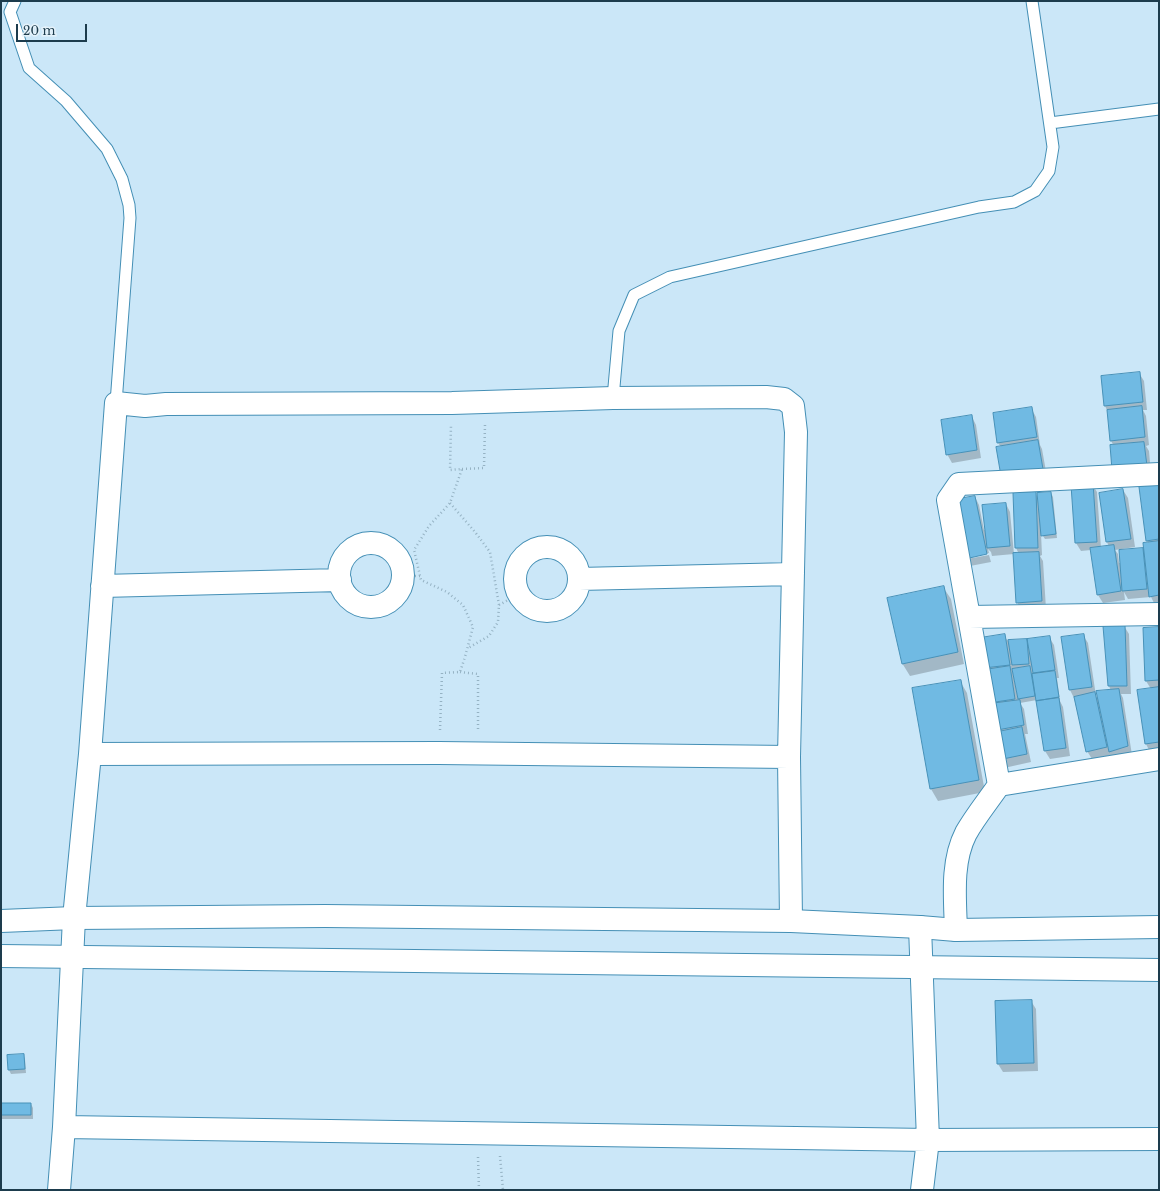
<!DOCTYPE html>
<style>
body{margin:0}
#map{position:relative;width:1160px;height:1191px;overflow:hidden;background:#cbe7f8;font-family:"Libre Baskerville",serif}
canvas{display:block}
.frame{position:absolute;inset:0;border:2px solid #1d3c4d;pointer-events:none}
.scale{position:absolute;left:16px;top:24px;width:71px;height:18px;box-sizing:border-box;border:2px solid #1d3c4d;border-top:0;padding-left:5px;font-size:12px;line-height:14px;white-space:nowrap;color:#1d3c4d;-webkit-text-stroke:3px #e4f2fa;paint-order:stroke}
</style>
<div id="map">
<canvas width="1160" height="1191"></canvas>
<div class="frame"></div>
<div class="scale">20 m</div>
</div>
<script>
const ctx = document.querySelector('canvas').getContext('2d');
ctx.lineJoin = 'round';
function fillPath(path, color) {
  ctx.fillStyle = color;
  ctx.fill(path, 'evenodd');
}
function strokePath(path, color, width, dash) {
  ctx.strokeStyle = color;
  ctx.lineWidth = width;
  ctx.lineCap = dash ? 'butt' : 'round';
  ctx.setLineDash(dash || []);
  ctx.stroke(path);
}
fillPath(new Path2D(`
 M1139,373L1144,381L1147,410H1143L1146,416L1149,445L1146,446L1149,451L1151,474L1114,446L1111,441L1108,412L1105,406Z
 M1031,408L1036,417L1040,445L1042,449L1047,477L1001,447L998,443L994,414Z
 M972,417L976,425L981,458L952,463L947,454Z
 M1092,484L1097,492L1101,548L1109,547L1107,542L1100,493L1123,490L1128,498L1135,547L1115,550L1118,554L1119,563H1121L1120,551L1145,549L1148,543L1147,541L1159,485V604L1155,605L1151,597L1128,599L1124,592L1125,600L1103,603L1098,595L1091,550L1081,551L1076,543L1072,486Z
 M1035,493L1039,499L1051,493L1053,497L1057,538L1045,539L1041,533L1042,555L1040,556L1043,561L1046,609L1021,610L1017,602L1014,554L992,556L991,552L988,549L989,553L967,557V559L989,555L991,562L970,566L966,558L975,497L979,505L984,530H986L1006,504L1010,512L1014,554H1019L1016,548Z
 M943,587L951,599L964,664L910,676L902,663Z
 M1124,626L1129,634L1131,694H1121L1123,698L1132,755L1115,759L1112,755L1092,759L1087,751L1074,698L1070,690L1062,638L1083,635L1088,643L1096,696L1099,701L1111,691L1109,686Z
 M1159,628V751L1150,752L1146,744L1138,691L1151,689L1146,681L1144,629Z
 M1004,636L1008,641L1027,640L1028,644L1049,637L1054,645L1059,678H1057L1060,701L1063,707L1070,756L1050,759L1045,751L1037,700L1020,703L1024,709L1028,734H1025L1031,762L1004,768L985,671Z
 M960,681L967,693L985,792L938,801L931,789Z
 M1031,1001L1036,1009L1038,1071L1003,1072L998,1064L996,1002Z
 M23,1055L25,1059L26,1073L11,1074L9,1070Z
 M1,1104H31L33,1108V1119H1Z`), '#0003');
const building = new Path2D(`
 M1140,372L1143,402L1104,406L1101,376Z
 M1142,406L1145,437L1110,441L1107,410Z
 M1032,407L1037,437L997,443L993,413Z
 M972,415L977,450L946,455L941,420Z
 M1038,440L1043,469L1001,476L996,447Z
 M1144,442L1147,466L1112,470L1110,445Z
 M1093,483L1097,542L1075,543L1071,485Z
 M1159,484V539L1146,541L1139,487Z
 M1123,489L1131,539L1106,542L1099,493Z
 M1036,492L1038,548H1015L1013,493Z
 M1051,492L1056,534L1041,536L1037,493Z
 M975,496L987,554L965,559L953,500Z
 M1006,503L1010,546L987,548L982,505Z
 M1159,541V595L1149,597L1143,543Z
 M1114,545L1121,591L1097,595L1090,548Z
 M1143,548L1147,589L1122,591L1119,550Z
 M1039,552L1042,601L1016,603L1013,553Z
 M944,586L958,652L902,664L887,598Z
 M1125,625L1127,686H1108L1103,626Z
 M1159,627V680L1145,681L1143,628Z
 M1005,634L1010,665L984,668L980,638Z
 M1084,634L1092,687L1069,690L1061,637Z
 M1050,636L1055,670L1033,673L1027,639Z
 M1027,639L1029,664L1012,665L1008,640Z
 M1010,666L1015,699L989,703L984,670Z
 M1030,666L1035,696L1018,699L1012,669Z
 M1055,671L1059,697L1036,701L1032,674Z
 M961,680L979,780L930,789L912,688Z
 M1159,687V742L1145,744L1137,690Z
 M1119,689L1128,746L1109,752L1096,691Z
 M1095,692L1107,747L1086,752L1074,697Z
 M1059,698L1066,748L1044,751L1036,701Z
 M1020,700L1024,725L992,731L989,704Z
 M1022,727L1027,754L998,760L993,733Z
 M1032,1000L1034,1063L997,1064L995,1001Z
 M24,1054L25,1069L8,1070L7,1055Z
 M1,1103H31V1115H1Z`);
fillPath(building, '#70bae3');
strokePath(building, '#4791b8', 1);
const service = new Path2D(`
 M15,1L10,12L29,68L66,101L107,149L122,179L129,205L130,218L116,403
 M1050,123L1159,109
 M613,398L619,331L634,295L670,277L979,207L1014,202L1035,191L1049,171L1053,147L1032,1`);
const minor = new Path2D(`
 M1159,474L959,484L948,500L969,617L1159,614
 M339 575a32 32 0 1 1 64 0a32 32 0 1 1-64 0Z
 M515 579a32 32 0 1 1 64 0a32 32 0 1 1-64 0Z
 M579,579L793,574
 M102,586L340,580
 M969,617L999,785L1159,759
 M90,754L116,403L145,406L166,404L452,403L613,398L766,397L784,399L793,406L796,432L789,757L791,921
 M920,927L928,1140L922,1190
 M956,930C955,898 951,862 966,833C975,817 988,801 999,785
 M64,1127L928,1140L1159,1139
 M59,1190L64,1127L74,918L90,754L439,753L789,757`);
const tertiary = new Path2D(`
 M1,921L74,918L325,916L791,921L920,927L956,930L1159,927
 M1,956L1159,970`);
strokePath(service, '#448fb5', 13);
strokePath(minor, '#448fb5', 24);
strokePath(tertiary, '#448fb5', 24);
strokePath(new Path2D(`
 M462,469L484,468L485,424
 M450,503L475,532L490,552L499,605L498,622L489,636L468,648
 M403,576H421
 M499,605L519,594
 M460,672L478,674V731
 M440,730L442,673L460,672L465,657L473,627L463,605L447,592L421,580L414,550L429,526L450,503L462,469L450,470L451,425
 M500,1156L503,1190
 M478,1157L479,1190`), '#95b2c3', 2.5, [1, 3]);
strokePath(service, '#fff', 11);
strokePath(minor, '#fff', 22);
strokePath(tertiary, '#fff', 22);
</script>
